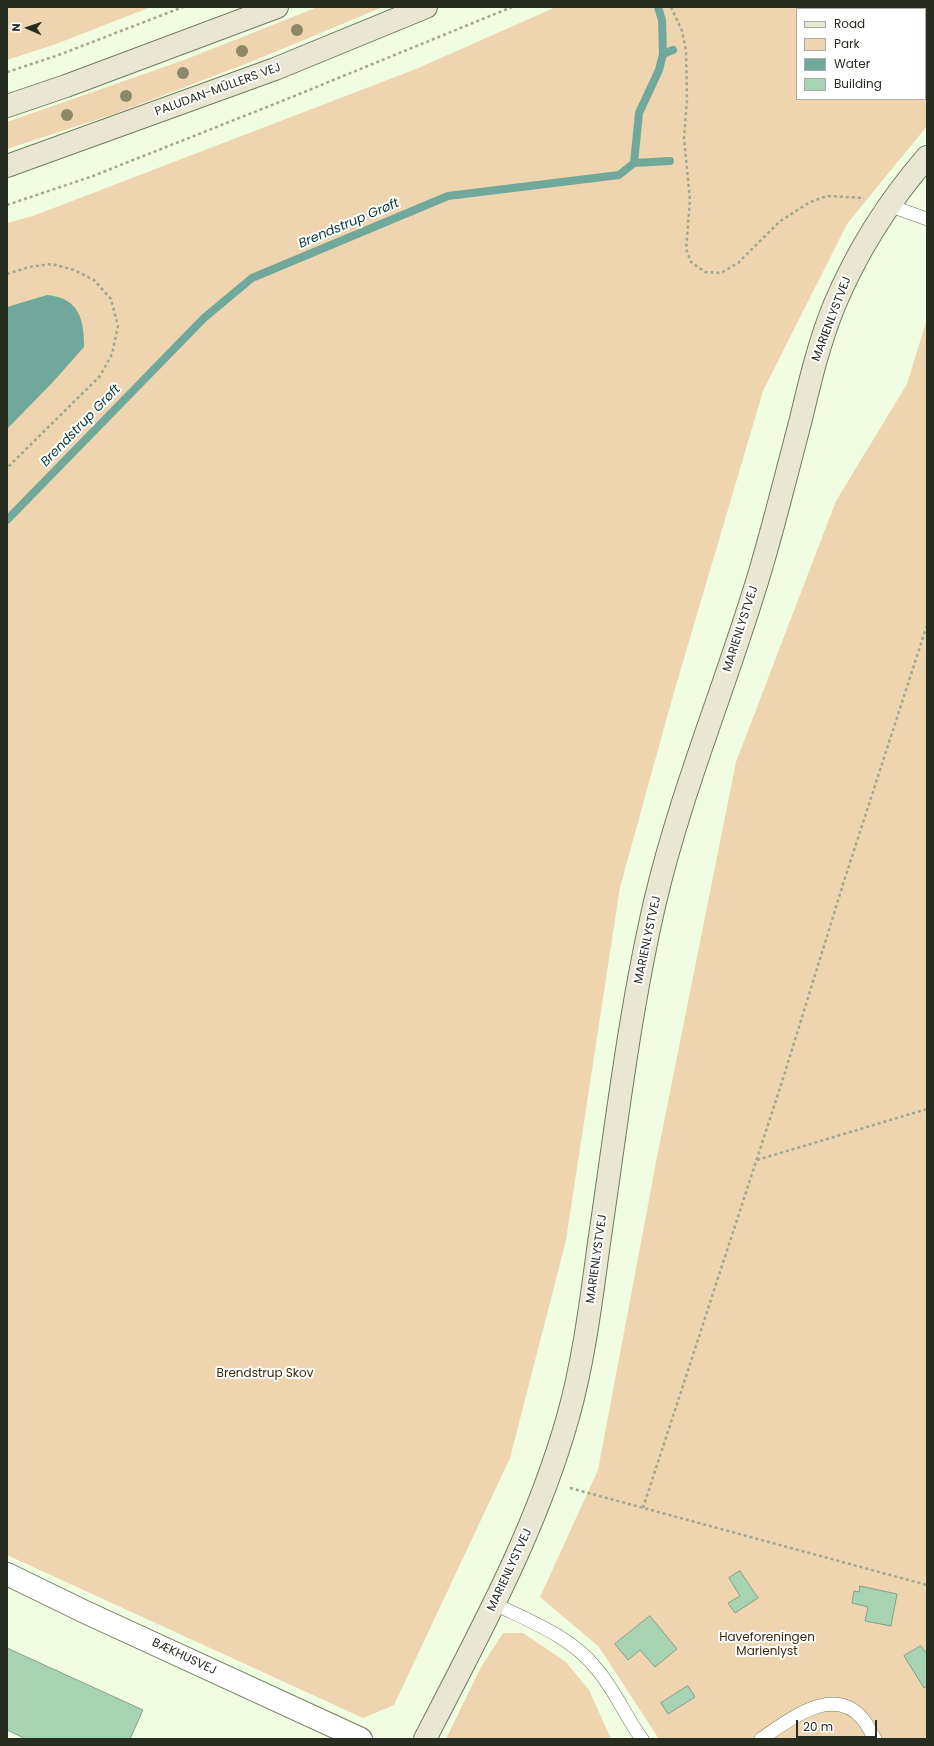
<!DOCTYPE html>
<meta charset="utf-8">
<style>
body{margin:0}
#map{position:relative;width:934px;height:1746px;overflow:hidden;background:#f0fde0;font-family:Poppins,sans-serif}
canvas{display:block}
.frame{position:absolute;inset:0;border:8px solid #272c20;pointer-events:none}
.legend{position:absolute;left:796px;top:8px;width:130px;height:92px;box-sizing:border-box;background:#fff;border:1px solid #a9aba6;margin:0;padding:5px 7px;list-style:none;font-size:12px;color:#272c20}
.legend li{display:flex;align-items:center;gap:8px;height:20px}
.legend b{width:20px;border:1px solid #a9aba6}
.north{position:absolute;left:8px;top:8px;width:40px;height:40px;-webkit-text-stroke:3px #fff;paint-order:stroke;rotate:272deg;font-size:11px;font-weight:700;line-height:16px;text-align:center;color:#272c20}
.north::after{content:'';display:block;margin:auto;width:14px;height:18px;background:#272c20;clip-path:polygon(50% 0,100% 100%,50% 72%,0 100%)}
.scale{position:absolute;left:796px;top:1720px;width:81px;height:18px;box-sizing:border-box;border:2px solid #272c20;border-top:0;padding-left:5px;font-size:12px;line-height:14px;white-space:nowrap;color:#272c20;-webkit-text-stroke:3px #fff;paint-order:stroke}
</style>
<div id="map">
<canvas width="934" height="1746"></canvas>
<div class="frame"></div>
<ul class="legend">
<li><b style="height:5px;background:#e9e6d1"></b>Road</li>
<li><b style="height:11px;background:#eed4af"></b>Park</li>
<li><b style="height:11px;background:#70a99b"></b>Water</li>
<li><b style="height:11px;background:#a8d3b2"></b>Building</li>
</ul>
<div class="north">N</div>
<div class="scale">20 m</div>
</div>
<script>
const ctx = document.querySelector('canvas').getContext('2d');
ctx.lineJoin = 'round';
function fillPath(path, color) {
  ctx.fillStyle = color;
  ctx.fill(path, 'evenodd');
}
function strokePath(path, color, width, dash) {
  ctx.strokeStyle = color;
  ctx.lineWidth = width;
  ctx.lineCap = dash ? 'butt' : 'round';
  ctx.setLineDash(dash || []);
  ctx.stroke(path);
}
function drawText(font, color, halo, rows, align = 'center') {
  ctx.font = font + ' Poppins,sans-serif';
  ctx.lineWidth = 4;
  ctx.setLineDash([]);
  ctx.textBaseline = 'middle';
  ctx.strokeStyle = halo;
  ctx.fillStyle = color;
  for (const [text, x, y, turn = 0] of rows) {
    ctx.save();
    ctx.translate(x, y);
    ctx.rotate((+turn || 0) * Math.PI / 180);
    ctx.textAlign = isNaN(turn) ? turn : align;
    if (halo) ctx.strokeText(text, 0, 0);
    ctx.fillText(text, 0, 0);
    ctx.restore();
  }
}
fillPath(new Path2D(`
 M7,7H151L56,44L7,60Z
 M318,7H383L258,59L117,113L7,149V122L184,60Z
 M556,7H927V126L847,224L763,391L674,692L620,887L566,1240L510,1458L394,1705L363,1718L7,1555V223L33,216L416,69ZM797,9H925V99H797Z
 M927,319V1739H659L599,1647L540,1597L598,1470L658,1152L736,762L836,501L907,384Z
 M503,1633H523L566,1662L589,1690L611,1739H446L481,1667Z`), '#eed4af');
fillPath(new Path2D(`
 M47,295C79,298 84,319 84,347L52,383L7,429V307Z`), '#70a99b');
strokePath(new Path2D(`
 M663,54L673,50
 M634,163L670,161
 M7,520L204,318L252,278L448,196L619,175L634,163L639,113L659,70L663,54L662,20L658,7`), '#70a99b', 8);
const building = new Path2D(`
 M740,1571L758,1598L735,1613L728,1603L740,1596L729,1578Z
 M860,1586L897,1594L891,1626L865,1621L868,1607L852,1603L854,1591L859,1592Z
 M650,1616L677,1649L655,1667L640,1650L628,1660L615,1644Z
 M921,1646L927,1654V1686L924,1688L904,1656Z
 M7,1648L143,1710L130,1739H26L7,1730Z
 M688,1686L695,1697L668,1714L661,1703Z`);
fillPath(building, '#a8d3b2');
strokePath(building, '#86a08b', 1);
const lane = new Path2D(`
 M888,205L927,219
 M495,1604C529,1621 570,1636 595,1667C614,1688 625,1716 642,1739
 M761,1739C788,1721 832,1684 862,1718C867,1724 871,1732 875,1739`);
const street = new Path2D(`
 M7,1574L85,1612L361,1739`);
const secondary = new Path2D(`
 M7,106L66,86L277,7
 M7,166L275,69L426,7
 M425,1739C479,1634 536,1531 568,1417C584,1360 591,1301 599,1243C616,1129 629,1014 655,902C682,787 729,678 762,565C776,517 788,468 801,419C810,381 819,343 834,306C857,251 888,202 927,157`);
strokePath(lane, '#707c61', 14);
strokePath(street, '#707c61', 24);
strokePath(secondary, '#707c61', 24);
strokePath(new Path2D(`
 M671,7L682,31L686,51L687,100L684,138L690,200L686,249L691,262L705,272L721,273L738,263L779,222L810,202L827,196L864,198
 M7,72L56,56L183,7
 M7,205L93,176L287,99L512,7
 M7,274L29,267L52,264L74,270L94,280L111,299L118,326L112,354L100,376L7,468
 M757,1160L927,1109
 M570,1488L927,1585
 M643,1508L781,1085L845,878L927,625`), '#9ea892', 2.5, [3, 3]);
strokePath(lane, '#fff', 13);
strokePath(street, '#fff', 22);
strokePath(secondary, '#e9e6d1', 22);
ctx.fillStyle = '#8e8868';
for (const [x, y] of [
 [297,30],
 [242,51],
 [183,73],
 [126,96],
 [67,115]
]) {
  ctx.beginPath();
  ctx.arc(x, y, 6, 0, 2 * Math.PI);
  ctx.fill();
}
drawText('12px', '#272c20', '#fff', [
 ["PALUDAN-MÜLLERS VEJ",218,90,-20],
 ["MARIENLYSTVEJ",832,319,-69],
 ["MARIENLYSTVEJ",741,629,-72],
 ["MARIENLYSTVEJ",648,940,-78],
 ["MARIENLYSTVEJ",597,1259,-82],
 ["MARIENLYSTVEJ",510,1570,-65],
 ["BÆKHUSVEJ",184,1657,25]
]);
drawText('12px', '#3d2906', '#fff', [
 ["Brendstrup Skov",265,1374],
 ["Haveforeningen",767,1638],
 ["Marienlyst",767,1652]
]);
drawText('italic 13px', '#043b31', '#fff', [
 ["Brendstrup Grøft",349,224,-23],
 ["Brendstrup Grøft",81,426,-46]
]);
</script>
